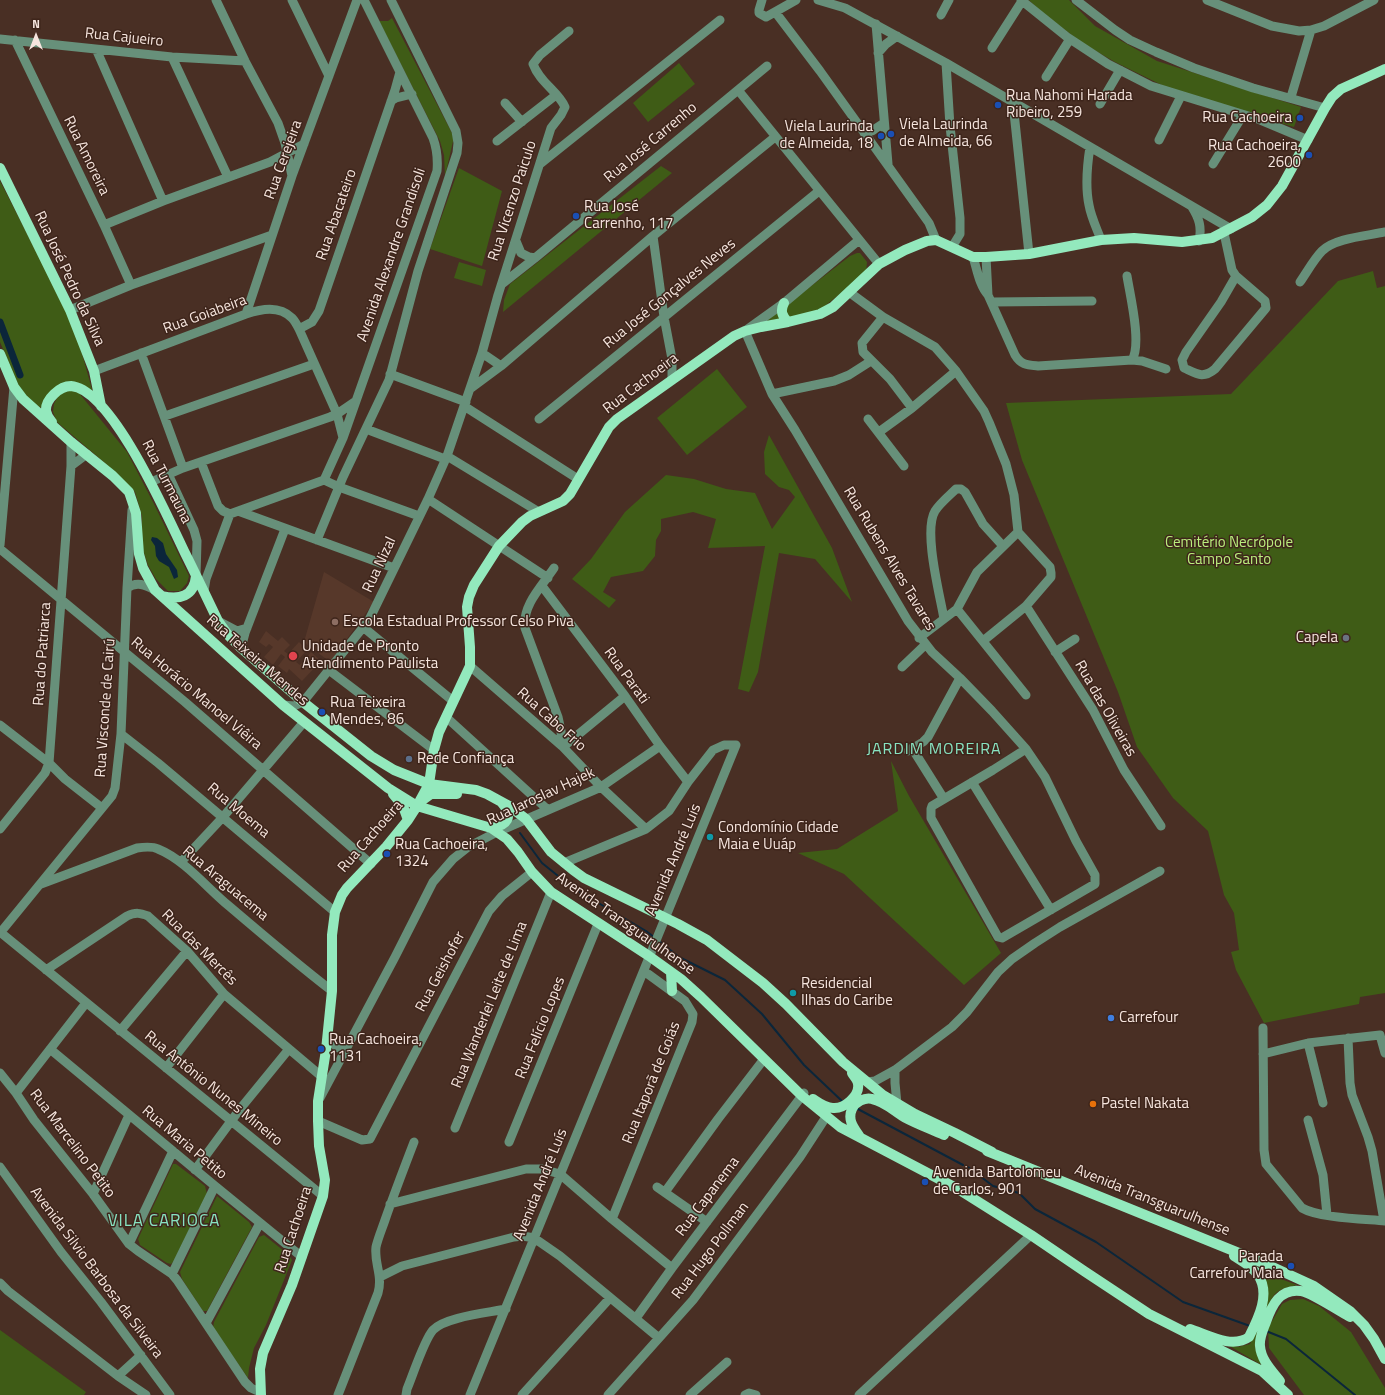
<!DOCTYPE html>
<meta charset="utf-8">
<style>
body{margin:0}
#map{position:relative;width:1385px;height:1395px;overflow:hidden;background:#492f24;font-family:"Titillium Web",sans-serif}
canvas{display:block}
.north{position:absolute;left:16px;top:16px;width:40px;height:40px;-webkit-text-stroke:3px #3e251b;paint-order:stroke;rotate:0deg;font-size:11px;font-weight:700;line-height:16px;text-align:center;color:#f6e5de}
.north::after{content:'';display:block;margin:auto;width:14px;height:18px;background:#f6e5de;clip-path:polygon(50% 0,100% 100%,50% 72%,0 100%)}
</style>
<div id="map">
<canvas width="1385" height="1395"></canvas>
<div class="north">N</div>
</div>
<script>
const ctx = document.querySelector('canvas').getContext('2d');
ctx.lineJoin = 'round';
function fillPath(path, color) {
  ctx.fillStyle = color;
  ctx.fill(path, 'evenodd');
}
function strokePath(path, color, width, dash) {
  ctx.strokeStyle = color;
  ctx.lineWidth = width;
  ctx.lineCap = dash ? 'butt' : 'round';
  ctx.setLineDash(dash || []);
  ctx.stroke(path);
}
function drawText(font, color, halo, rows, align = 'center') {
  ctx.font = font + ' "Titillium Web",sans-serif';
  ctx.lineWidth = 3;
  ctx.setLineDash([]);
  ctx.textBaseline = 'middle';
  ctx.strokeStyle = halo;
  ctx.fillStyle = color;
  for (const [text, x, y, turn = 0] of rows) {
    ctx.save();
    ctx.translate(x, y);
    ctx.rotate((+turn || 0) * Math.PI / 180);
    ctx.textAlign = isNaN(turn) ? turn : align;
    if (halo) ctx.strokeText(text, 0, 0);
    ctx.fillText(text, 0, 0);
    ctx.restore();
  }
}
fillPath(new Path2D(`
 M324,572L374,602L330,662L304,642Z
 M266,631L278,641L282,637L290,645L284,651L288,654L299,642L307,650L296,662L300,665L311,652L321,661L302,681L289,669L287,673L278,666L285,657L281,654L273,665L264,657L273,647L269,644L266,647L259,642Z`), '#57382a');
fillPath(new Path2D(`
 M1029,0H1069L1095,26L1157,61L1301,107L1294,127L1176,92L1115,62L1084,44L1041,12Z
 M392,18L454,137L445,176L444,155L440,141L379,21H388Z
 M679,63L695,84L648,122L633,103Z
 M661,166L672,173L503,312L504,300L510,284Z
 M459,168L502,191L482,266L430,249Z
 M0,181L68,314L81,350L93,393L71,384L42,408L34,404L21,391L0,342Z
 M857,253H860L867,262L866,273L816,313L766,321L850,256Z
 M459,262L486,270L482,286L454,278Z
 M1373,271L1377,288L1385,286V993L1360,997L1359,1004L1264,1023L1236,970L1231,952L1239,950L1234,913L1224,895L1208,831L1173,798L1137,747L1118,692L1022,460L1006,403L1231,394L1338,281Z
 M717,369L747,407L687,455L657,418Z
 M70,390L79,393L127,452L154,504L189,576L187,583L180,591H168L156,579L148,565L142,547V516L135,492L105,463L57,422L53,412L54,404L59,394Z
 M769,435L832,548L852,602L815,559L779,553L758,672L749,692L738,689L765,546L708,548L716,519L693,512L661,519V531L656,540L655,556L643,571L611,577L603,592L616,600L609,608L572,579L591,559L625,512L666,475L694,479L726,489L755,493L772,529L795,497L789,490L779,487L765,474L764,452Z
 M891,761L909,796L1001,953L964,985L844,874L798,853L837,849L898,811Z
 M173,1164H176L205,1186L207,1194L174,1261L171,1264L167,1263L140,1245L138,1239Z
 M217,1196L249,1222L252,1227L207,1311H203L182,1279L180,1272Z
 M264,1235L289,1255L292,1260L266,1325L254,1348L249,1368L248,1378L213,1328L214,1322L259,1237Z
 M1262,1272L1297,1285C1289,1287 1281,1288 1275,1294C1269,1300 1254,1339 1255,1346C1257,1354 1262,1361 1267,1368L1226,1344L1238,1347L1250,1344L1264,1307L1266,1295Z
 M1303,1299L1319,1306L1351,1332L1385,1388V1395H1304L1269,1348L1268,1328L1282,1304L1290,1300Z
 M0,1330L86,1392L84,1395H0Z`), '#3f5c16');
fillPath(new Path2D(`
 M152,537L157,538L163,543L166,554L177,570L178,577L174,579L169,567L159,561L156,556L155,546L151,540Z`), '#0b263a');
strokePath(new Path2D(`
 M520,833L542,863L573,888L646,931L654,937
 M659,941L679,957L725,980L762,1014L804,1065L843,1102
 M856,1108L963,1165
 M968,1167L993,1186L1019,1193L1035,1209L1096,1242L1183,1302L1250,1326
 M1266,1331L1286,1339L1355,1395`), '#0b263a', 2);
strokePath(new Path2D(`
 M0,322L20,375`), '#0b263a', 7);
strokePath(new Path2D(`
 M216,0L245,61L278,123L285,143L292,176
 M292,0L329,76
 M762,0L759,10V13L766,17L796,0
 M818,0L845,8L946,63L1231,229
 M1021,0L1067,37L1108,64L1151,86L1258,119L1308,140
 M1076,0L1115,30L1130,40L1156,52L1194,68L1253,88L1325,108
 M1207,0L1272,26L1299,31L1311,30L1324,26L1374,0
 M776,13L820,71L929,223L936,240
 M941,15L949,0
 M876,24L888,164
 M0,39L172,57L245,61
 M15,40L104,225L131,285
 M992,48L1022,1
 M96,49L163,201
 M878,53L886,44L897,36
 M172,57L228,177
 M946,63L950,126L960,218V234L952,247
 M1046,77L1070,39
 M738,90L879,264
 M1291,97L1311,30
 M391,101L396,98L412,94
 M505,103L522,122
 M1013,103L1029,254
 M1100,104L1120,70
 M864,133L872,131L884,123
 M1159,140L1181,96
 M497,141L556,95
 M1090,147C1087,166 1085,186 1089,205C1091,217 1097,229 1101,240
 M540,164L720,20
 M1213,164L1243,115
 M1192,207C1199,218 1202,227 1199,241
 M104,225L163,201L270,162L304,144
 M1224,233L1232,270L1236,276L1265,301L1266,308L1215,369C1203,379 1197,374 1184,368L1182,360L1186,352L1221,302L1236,276
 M653,236L664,317L672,359V379
 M859,240L784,303L745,331L772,394L795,430L908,621L932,652L960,678L992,711L1026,749L1045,777L1076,841L1095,875V884L1002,938L998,937L931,818V809L932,806L993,770L1026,749
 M516,241L521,253L529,257L535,258
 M973,257C977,269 979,285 988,295L1015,355C1021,365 1027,365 1038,366L1132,360L1142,361L1166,369
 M986,257L988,295
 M1127,276C1130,295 1142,344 1132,360
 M1300,282C1307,272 1314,259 1322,251C1335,238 1367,236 1385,232
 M502,284L535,258L767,66
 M849,292L883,317L935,347L956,371L984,411L989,422L1006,464L1014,495L1018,532
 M992,302L1092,301
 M70,310L131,285L272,235
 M246,314L292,176L357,0
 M883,317L862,343L863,352L890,379L912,408
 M299,329L312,322L319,311L395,90L400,72
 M141,353L183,468
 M482,353L501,366
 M94,371L246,314C261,309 279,305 292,318C295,321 297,325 299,329L337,414L343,438
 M390,374L466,402
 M470,389L501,366L653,236L775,137
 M772,394L834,381L849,375L871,361
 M464,406L578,479
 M165,416L314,364
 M539,419L819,191
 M868,419L904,466
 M366,429L445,459
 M879,432L912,408L956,371
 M447,456L539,512
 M201,462L218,506L223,511L230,514
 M71,466L87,454
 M168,474L194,530L197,541L196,576
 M324,480L343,438L437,171C438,159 437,149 433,138L364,0
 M324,480L339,487L419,516
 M151,482L183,468L330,417L337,414L356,401
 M428,499L548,578
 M238,511L394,568
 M230,514L324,480
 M317,540L343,477L389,380L418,271L457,153L458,143L456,131L391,0
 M0,545L14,387
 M0,549L185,702L371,864
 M554,568C542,586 522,605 525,628L558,717L561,731L562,746
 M542,586L625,696L660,746L688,782
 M127,588C137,581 145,585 155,590
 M204,591L206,579L230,514
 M1026,606L1093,710L1124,770L1161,826
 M957,609L1026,695
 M944,619C940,595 923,531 935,511C940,503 950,495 956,489H961L965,492L983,524L1003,546
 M220,622L237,631L247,628
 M363,627L453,701
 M919,638L957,609L977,572L1018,532
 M983,641L1026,606L1051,577V573L1050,567L1018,532
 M241,648L245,633L285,529
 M1055,652L1075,639
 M470,666L562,746L601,787L646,829
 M902,667L925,645
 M330,671L434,750
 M283,705L294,706L303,702L369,620L428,499L447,456L482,353L498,295L551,128L561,115L565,107C558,91 540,83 533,64L540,55L569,31
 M446,717L547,809
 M0,725L49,763L65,779L102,808
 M121,734L158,763L335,912
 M563,747L625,696
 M912,748L944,799
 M908,751L923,742L928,737L960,678
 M972,782L1051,910
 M0,829L45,773L49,763L71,466V442
 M181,862L223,817L304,722
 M41,884L137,848C144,847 152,846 158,849C185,860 207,888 229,906C263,935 297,964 332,991
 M0,932L323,1196
 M0,933L112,796L115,788L121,734L127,588L132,510
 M46,970L127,916C136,912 140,913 148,916L187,951L224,994L321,1076
 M1263,1028L1264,1150L1266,1164L1302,1208C1319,1218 1364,1219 1385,1221
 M120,1031L187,951
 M1348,1038L1350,1083L1352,1095L1368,1137L1372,1151L1384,1221
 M328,1039L338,1048L347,1047
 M1308,1043L1323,1103
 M50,1049L215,1186L302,1257
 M1263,1054L1308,1043L1380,1035L1385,1053
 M166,1068L224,994
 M895,1070V1083L897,1104
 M0,1073L16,1093L34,1120L93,1194L129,1244L138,1251L172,1274L177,1280L245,1382L251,1388L260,1392
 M867,1082L875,1081L895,1070L952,1027L967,1012L998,972L1012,959L1035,943L1060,927L1160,871
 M16,1093L86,1003
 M320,1098L395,957L433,882L453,859L468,847L497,832L601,787L660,746
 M1308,1120L1323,1175L1327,1215
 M318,1121L362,1140L370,1139L489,911L502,896L532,872
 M455,1128L551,892
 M509,1142L598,924
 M0,1167L61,1252L101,1302L170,1395
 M195,1170L240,1109L289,1049
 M657,1187L707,1222
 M665,1192L718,1119L764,1059
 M93,1194L129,1115
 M390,1204L526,1169H542L560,1174L612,1219L672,1268
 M612,1219L692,1022L693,1014L685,1001L648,974
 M129,1244L173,1151
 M172,1274L215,1186
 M380,1277L402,1266L514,1237L523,1236L534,1238L560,1256L659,1338
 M0,1283L8,1291L118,1376L146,1395
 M636,1318L672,1268L804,1093
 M206,1323L260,1223
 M118,1376L141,1355
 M338,1395L378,1293C383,1275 374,1264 376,1247C378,1238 382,1229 385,1220C394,1194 404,1168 414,1142
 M406,1395L407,1389C413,1375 424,1340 433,1330C445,1317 487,1313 506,1309
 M470,1395L736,745H724L713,750L688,782L669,811L646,829L564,863
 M522,1395L610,1298
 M608,1395L693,1300L800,1157L826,1117
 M690,1395L727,1362
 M745,1395L749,1393L756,1395
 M859,1395L1031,1235`), '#67907a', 9);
strokePath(new Path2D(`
 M0,168L70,310L94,371L101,406
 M784,303C780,311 782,316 788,322
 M0,354L14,387L23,399L71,442L113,476L129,492L136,513L139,554L143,568L155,590L283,705L388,788L417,806L491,828L507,839L518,852L532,872L551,892L649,956L681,979L701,997L802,1096L840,1127L958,1189L1031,1235L1084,1271L1149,1314L1262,1371L1288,1395
 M52,422C49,419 47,416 46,411C45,399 60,386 71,386C112,389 168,518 185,553C196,575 207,598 218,621L228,635L241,648L303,702L371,756L394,770L429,784L476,790L487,794L509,806L526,819L551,852L573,870L584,878L678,924L707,940L763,983L786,1004L843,1062L883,1095L915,1114L955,1133L992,1152
 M162,596C179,600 194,597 196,576
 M393,794L403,806L408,820
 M420,802L431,794H457
 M491,828C507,826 514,817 502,803
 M671,972L672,991
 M813,1099C819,1103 825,1108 833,1108C844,1109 860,1096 858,1084C858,1080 854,1077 852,1073
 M860,1137C854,1128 847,1120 852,1109C855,1102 865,1097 872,1099C884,1101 894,1111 904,1117C917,1124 931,1129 944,1135
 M987,1151L1266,1264L1314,1286L1350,1311L1364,1325L1374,1339L1385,1359
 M1190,1329C1208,1335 1232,1349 1249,1337C1258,1319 1271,1294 1258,1275C1253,1267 1242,1261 1234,1256
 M1280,1381C1272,1371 1261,1360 1260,1346C1259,1338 1263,1330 1266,1322C1272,1305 1280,1288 1301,1291C1310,1292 1341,1312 1350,1317
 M261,1395L260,1369L263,1353L292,1285L323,1196L325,1180L319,1146L318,1121V1101L326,1050L332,991V935L335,912L342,895L347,888L386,847L408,820L417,806L429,784L434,750L439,732L470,666V647L467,607L469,597L474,585L499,546L522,522L530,516L563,501L570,494L609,427L617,419L734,336L745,331L761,327L788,322L820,314L833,307L879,264L905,250L927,241L936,240L973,257H986L1029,254L1101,240L1134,238L1182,242L1212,238L1252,217L1267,205L1282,186L1325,108L1332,97L1341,89L1385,69`), '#93e9bd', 10);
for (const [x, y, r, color] of [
 [998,105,4,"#1a4fb4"],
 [1300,118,4,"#1a4fb4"],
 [891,134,4,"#1a4fb4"],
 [881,136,4,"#1a4fb4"],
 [1309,155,4,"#1a4fb4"],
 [576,216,4,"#1a4fb4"],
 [335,622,4,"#8d6e63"],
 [1346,638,4,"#6b7280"],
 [293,656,5,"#e0444e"],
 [322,712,4,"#1a4fb4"],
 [409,759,4,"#5c6f8a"],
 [710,837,4,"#0f9aa8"],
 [387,854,4,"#1a4fb4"],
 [793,993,4,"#0f9aa8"],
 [1111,1018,4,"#3f7fe0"],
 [321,1049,4,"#1a4fb4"],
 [1093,1104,4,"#e8710a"],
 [925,1182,4,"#1a4fb4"],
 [1291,1266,4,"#1a4fb4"]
]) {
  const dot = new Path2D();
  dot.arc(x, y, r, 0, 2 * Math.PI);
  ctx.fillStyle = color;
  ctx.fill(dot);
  strokePath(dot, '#3e251b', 1.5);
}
drawText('15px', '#f6e5de', '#3e251b', [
 ["Rua Cajueiro",124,38,6],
 ["Rua José Carrenho",651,143,-40],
 ["Rua Amoreira",86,156,64],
 ["Rua Cerejeira",284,160,-70],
 ["Rua Vicenzo Paiculo",513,201,-72],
 ["Rua Abacateiro",337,215,-71],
 ["Avenida Alexandre Grandisoli",392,255,-71],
 ["Rua José Pedro da Silva",69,279,65],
 ["Rua José Gonçalves Neves",670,294,-39],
 ["Rua Goiabeira",205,315,-20],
 ["Rua Cachoeira",641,384,-37],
 ["Rua Turmauna",166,482,63],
 ["Rua Rubens Alves Tavares",889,559,59],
 ["Rua Nizal",380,565,-65],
 ["Rua do Patriarca",43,654,-86],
 ["Rua Teixeira Mendes",257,661,41],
 ["Rua Parati",626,676,54],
 ["Rua Horácio Manoel Viêira",196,694,40],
 ["Rua Visconde de Cairú",106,708,-86],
 ["Rua das Oliveiras",1105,709,60],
 ["Rua Cabo Frio",551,720,42],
 ["Rua Jaroslav Hajek",541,797,-25],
 ["Rua Moema",238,811,40],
 ["Rua Cachoeira",371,837,-49],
 ["Avenida André Luís",674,860,-67],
 ["Rua Araguacema",225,884,40],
 ["Avenida Transguarulhense",625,924,35],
 ["Rua das Mercês",199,948,45],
 ["Rua Geishofer",441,972,-62],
 ["Rua Wanderlei Leite de Lima",490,1005,-68],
 ["Rua Felício Lopes",541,1028,-68],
 ["Rua Itaporã de Goiás",652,1083,-68],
 ["Rua Antônio Nunes Mineiro",213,1089,39],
 ["Rua Maria Petito",184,1143,40],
 ["Rua Marcelino Petito",72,1144,53],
 ["Avenida André Luís",541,1185,-68],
 ["Rua Capanema",708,1197,-53],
 ["Avenida Transguarulhense",1152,1201,22],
 ["Rua Cachoeira",294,1230,-72],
 ["Rua Hugo Pollman",711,1251,-53],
 ["Avenida Silvio Barbosa da Silveira",96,1273,53]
]);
drawText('15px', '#f6e5de', '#3e251b', [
 ["Rua Nahomi Harada",1006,96],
 ["Ribeiro, 259",1006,113],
 ["Rua Cachoeira",1292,118,"right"],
 ["Viela Laurinda",899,125],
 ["de Almeida, 66",899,142],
 ["Viela Laurinda",873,127,"right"],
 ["de Almeida, 18",873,144,"right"],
 ["Rua Cachoeira,",1301,146,"right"],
 ["2600",1301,163,"right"],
 ["Rua José",584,207],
 ["Carrenho, 117",584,224],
 ["Escola Estadual Professor Celso Piva",343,622],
 ["Capela",1338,638,"right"],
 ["Unidade de Pronto",302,647],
 ["Atendimento Paulista",302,664],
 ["Rua Teixeira",330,703],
 ["Mendes, 86",330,720],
 ["Rede Confiança",417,759],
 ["Condomínio Cidade",718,828],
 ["Maia e Uuáp",718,845],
 ["Rua Cachoeira,",395,845],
 ["1324",395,862],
 ["Residencial",801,984],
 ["Ilhas do Caribe",801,1001],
 ["Carrefour",1119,1018],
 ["Rua Cachoeira,",329,1040],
 ["1131",329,1057],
 ["Pastel Nakata",1101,1104],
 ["Avenida Bartolomeu",933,1173],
 ["de Carlos, 901",933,1190],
 ["Parada",1283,1257,"right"],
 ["Carrefour Maia",1283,1274,"right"]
], 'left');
drawText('15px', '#baee7d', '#3e251b', [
 ["Cemitério Necrópole",1229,543],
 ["Campo Santo",1229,560]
]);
ctx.letterSpacing = '1px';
drawText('16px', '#88e2c0', '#3e251b', [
 ["JARDIM MOREIRA",934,750]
]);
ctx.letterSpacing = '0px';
ctx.letterSpacing = '1px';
drawText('17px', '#88e2c0', '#3e251b', [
 ["VILA CARIOCA",164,1222]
]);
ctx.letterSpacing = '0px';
</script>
